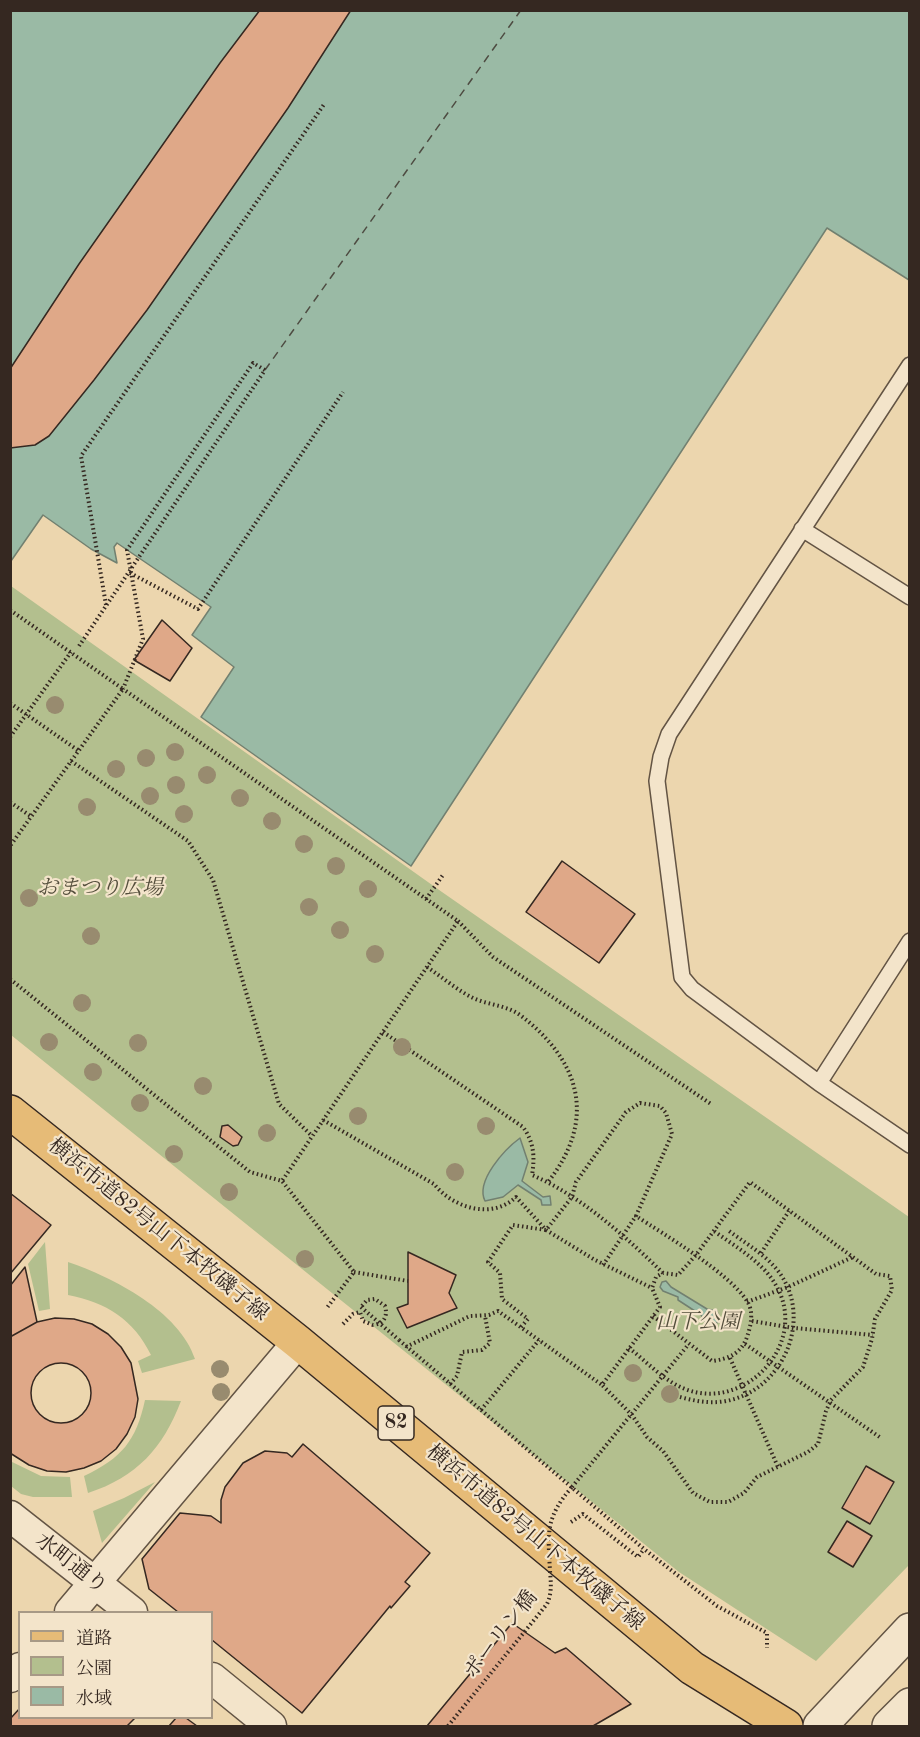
<!DOCTYPE html>
<meta charset="utf-8">
<style>
body{margin:0}
#map{position:relative;width:920px;height:1737px;overflow:hidden;background:#ecd6ae;font-family:"Old Standard TT","Noto Serif JP",serif}
canvas{display:block}
.frame{position:absolute;inset:0;border:12px solid #352821;pointer-events:none}
.legend{position:absolute;left:18px;top:1611px;width:195px;height:108px;box-sizing:border-box;background:#f3e4ca;border:2px solid #a79986;margin:0;padding:8px 10px;list-style:none;font-size:18px;color:#352821}
.legend li{display:flex;align-items:center;gap:12px;height:30px}
.legend b{width:30px;border:2px solid #a79986}
</style>
<div id="map">
<canvas width="920" height="1737"></canvas>
<div class="frame"></div>
<ul class="legend">
<li><b style="height:8px;background:#e6bb77"></b>道路</li>
<li><b style="height:16px;background:#b3bf8e"></b>公園</li>
<li><b style="height:16px;background:#9abaa5"></b>水域</li>
</ul>
</div>
<script>
const ctx = document.querySelector('canvas').getContext('2d');
ctx.lineJoin = 'round';
function fillPath(path, color) {
  ctx.fillStyle = color;
  ctx.fill(path, 'evenodd');
}
function strokePath(path, color, width, dash) {
  ctx.strokeStyle = color;
  ctx.lineWidth = width;
  ctx.lineCap = dash ? 'butt' : 'round';
  ctx.setLineDash(dash || []);
  ctx.stroke(path);
}
function drawText(font, color, halo, rows, align = 'center') {
  ctx.font = font + ' "Old Standard TT","Noto Serif JP",serif';
  ctx.lineWidth = 4.5;
  ctx.setLineDash([]);
  ctx.textBaseline = 'middle';
  ctx.strokeStyle = halo;
  ctx.fillStyle = color;
  for (const [text, x, y, turn = 0] of rows) {
    ctx.save();
    ctx.translate(x, y);
    ctx.rotate((+turn || 0) * Math.PI / 180);
    ctx.textAlign = isNaN(turn) ? turn : align;
    if (halo) ctx.strokeText(text, 0, 0);
    ctx.fillText(text, 0, 0);
    ctx.restore();
  }
}
fillPath(new Path2D(`
 M11,586L442,892L909,1217V1565L816,1661L679,1572L11,1035Z
 M45,1242L50,1309L39,1311L28,1264Z
 M68,1262C113,1277 180,1312 195,1359L142,1373L138,1361L151,1355C134,1320 106,1302 68,1295Z
 M145,1400L181,1401C163,1448 137,1477 88,1493L84,1476C122,1458 136,1441 145,1400Z
 M10,1461L41,1476L70,1477L72,1497H33L21,1494L11,1486Z
 M155,1482L102,1543L93,1511L124,1498Z`), '#b3bf8e');
const water = new Path2D(`
 M11,11H909V280L827,228L411,866L201,717L234,667L192,635L211,607L117,543L114,547L117,563L91,549L43,515L11,561Z
 M520,1138L528,1162L522,1181L543,1197L550,1196L551,1205H542L541,1200L518,1185L503,1197L485,1201C475,1181 505,1149 520,1138Z
 M666,1281L671,1287L707,1309L717,1311L720,1321L711,1326L706,1324L701,1315L678,1300V1297L663,1291L660,1287L662,1282Z`);
fillPath(water, '#9abaa5');
strokePath(water, '#728070', 1.5);
strokePath(new Path2D(`
 M265,370L521,10`), '#4e4c42', 1.5, [8, 6]);
const building = new Path2D(`
 M260,10H351L288,108L147,310L94,380L49,436L35,445L10,448V369L79,264L220,63Z
 M162,620L192,648L170,681L134,660Z
 M562,861L635,914L599,963L526,912Z
 M228,1125L242,1137L238,1145L233,1146L220,1137L222,1126Z
 M10,1193L51,1225L10,1274Z
 M408,1252L456,1275L449,1293L457,1308L407,1328L397,1308L408,1304Z
 M25,1267L37,1322L10,1337V1286Z
 M55,1318L74,1319L92,1324L108,1334L121,1347L131,1363L138,1399L135,1417L127,1434L116,1449L101,1461L84,1468L66,1472L47,1471L29,1465L10,1453V1337L37,1322Z
 M31 1393a30 30 0 1 1 60 0a30 30 0 1 1-60 0Z
 M303,1444L430,1553L405,1582L410,1586L391,1608L390,1606L302,1713L212,1640V1612H178L149,1589L142,1559L180,1513L211,1516L221,1523V1500L225,1487L243,1463L265,1451L287,1453L292,1457Z
 M866,1466L894,1482L870,1524L842,1508Z
 M847,1521L872,1536L853,1567L828,1552Z
 M512,1623L555,1653L566,1648L631,1704L593,1726H427Z
 M20,1708V1718H135L127,1726H10V1719Z
 M176,1718H186L197,1726H169Z`);
fillPath(building, '#dfa888');
strokePath(building, '#352821', 1.5);
const service = new Path2D(`
 M910,365L669,734L661,757L657,781L682,977L692,989L819,1083L910,1145
 M802,529L910,597
 M819,1083L910,941`);
const minor = new Path2D(`
 M10,1516L132,1612
 M70,1612L298,1342
 M10,1677L20,1668
 M212,1678L271,1726`);
const tertiary = new Path2D(`
 M820,1726L910,1630
 M889,1726L910,1705`);
const primary = new Path2D(`
 M10,1112L298,1342L692,1668L786,1726`);
strokePath(service, '#635444', 18);
strokePath(minor, '#635444', 33);
strokePath(tertiary, '#635444', 36);
strokePath(primary, '#352821', 36);
strokePath(new Path2D(`
 M130,573L198,609L343,392
 M106,605L81,456L325,103
 M10,610L123,689L10,846
 M79,646L265,370L253,363L127,550L143,639L123,689L458,921L282,1181
 M10,703L79,751
 M10,737L71,652
 M71,761L188,841L213,880L279,1104L312,1136
 M10,802L32,817
 M426,899L443,875
 M458,921L493,957L711,1104
 M427,967C442,977 457,990 473,998C488,1005 506,1005 520,1015C581,1061 597,1120 548,1182
 M10,979L250,1172L282,1181L354,1272L326,1309
 M383,1032L523,1127C534,1142 535,1157 532,1175C581,1196 625,1236 663,1273
 M323,1120L434,1184C453,1208 492,1220 516,1197L546,1230L595,1260L652,1288
 M761,1253L789,1211
 M603,1265L636,1216
 M354,1272L408,1281
 M747,1302L788,1287L853,1257
 M752,1321L794,1328L873,1335
 M343,1324L353,1314L360,1312L363,1321L373,1325C384,1324 388,1316 385,1306L375,1299L367,1300L361,1307
 M521,1327L528,1319L502,1299L500,1273L488,1262L513,1225L546,1230L572,1197L576,1182L626,1112L640,1103L660,1106L666,1113L672,1134L636,1216C665,1235 729,1273 747,1301C754,1312 751,1325 747,1337C741,1354 728,1359 712,1361L653,1316
 M399,1340L644,1549L717,1606L767,1633V1648
 M745,1344L881,1438
 M406,1347L470,1316L489,1315L498,1311L602,1385L660,1307L652,1288L656,1277L663,1273L678,1275L696,1255L750,1182L876,1274L890,1276L892,1290L875,1319L872,1339L863,1367L831,1400L826,1411L818,1444L808,1452L757,1477L744,1493L728,1502H710L693,1493L663,1451L647,1437L632,1415L602,1385
 M629,1348C646,1361 664,1381 685,1389C744,1412 807,1346 778,1289C765,1263 737,1248 714,1231
 M730,1358L778,1467
 M450,1384L457,1376L462,1352L482,1350L490,1343L485,1316
 M680,1397C695,1401 710,1404 726,1401C776,1392 807,1335 788,1288C777,1261 752,1248 729,1231
 M481,1410L539,1340
 M572,1487L688,1345
 M571,1522L583,1514L638,1557L644,1549`), '#352821', 4, [1.5, 3]);
strokePath(service, '#f3e4ca', 15);
strokePath(minor, '#f3e4ca', 30);
strokePath(tertiary, '#f3e4ca', 33);
strokePath(primary, '#e6bb77', 33);
strokePath(new Path2D(`
 M361,1307L399,1340
 M448,1726L547,1604C552,1593 551,1583 550,1571C548,1533 545,1518 572,1487`), '#352821', 4, [1.5, 3]);
ctx.fillStyle = '#988b6f';
for (const [x, y] of [
 [55,705],
 [175,752],
 [146,758],
 [116,769],
 [207,775],
 [176,785],
 [150,796],
 [240,798],
 [87,807],
 [184,814],
 [272,821],
 [304,844],
 [336,866],
 [368,889],
 [29,898],
 [309,907],
 [340,930],
 [91,936],
 [375,954],
 [82,1003],
 [49,1042],
 [138,1043],
 [402,1047],
 [93,1072],
 [203,1086],
 [140,1103],
 [358,1116],
 [486,1126],
 [267,1133],
 [174,1154],
 [455,1172],
 [229,1192],
 [305,1259],
 [220,1369],
 [633,1373],
 [221,1392],
 [670,1394]
]) {
  ctx.beginPath();
  ctx.arc(x, y, 9, 0, 2 * Math.PI);
  ctx.fill();
}
for (const [x, y, w] of [
 [396,1423,36]
]) {
  const box = new Path2D();
  box.roundRect(x - w / 2, y - 17, w, 34, 4.5);
  ctx.fillStyle = '#f3e4ca';
  ctx.fill(box);
  strokePath(box, '#352821', 1.5);
}
drawText('bold 20px', '#352821', null, [
 ["82",396,1423]
]);
drawText('italic 21px', '#544e3c', '#f3e4ca', [
 ["おまつり広場",100,888],
 ["山下公園",698,1322]
]);
drawText('21px', '#352821', '#f3e4ca', [
 ["横浜市道82号山下本牧磯子線",158,1230,39],
 ["横浜市道82号山下本牧磯子線",535,1538,40],
 ["水町通り",71,1564,38],
 ["ポーリン橋",501,1635,-52]
]);
</script>
